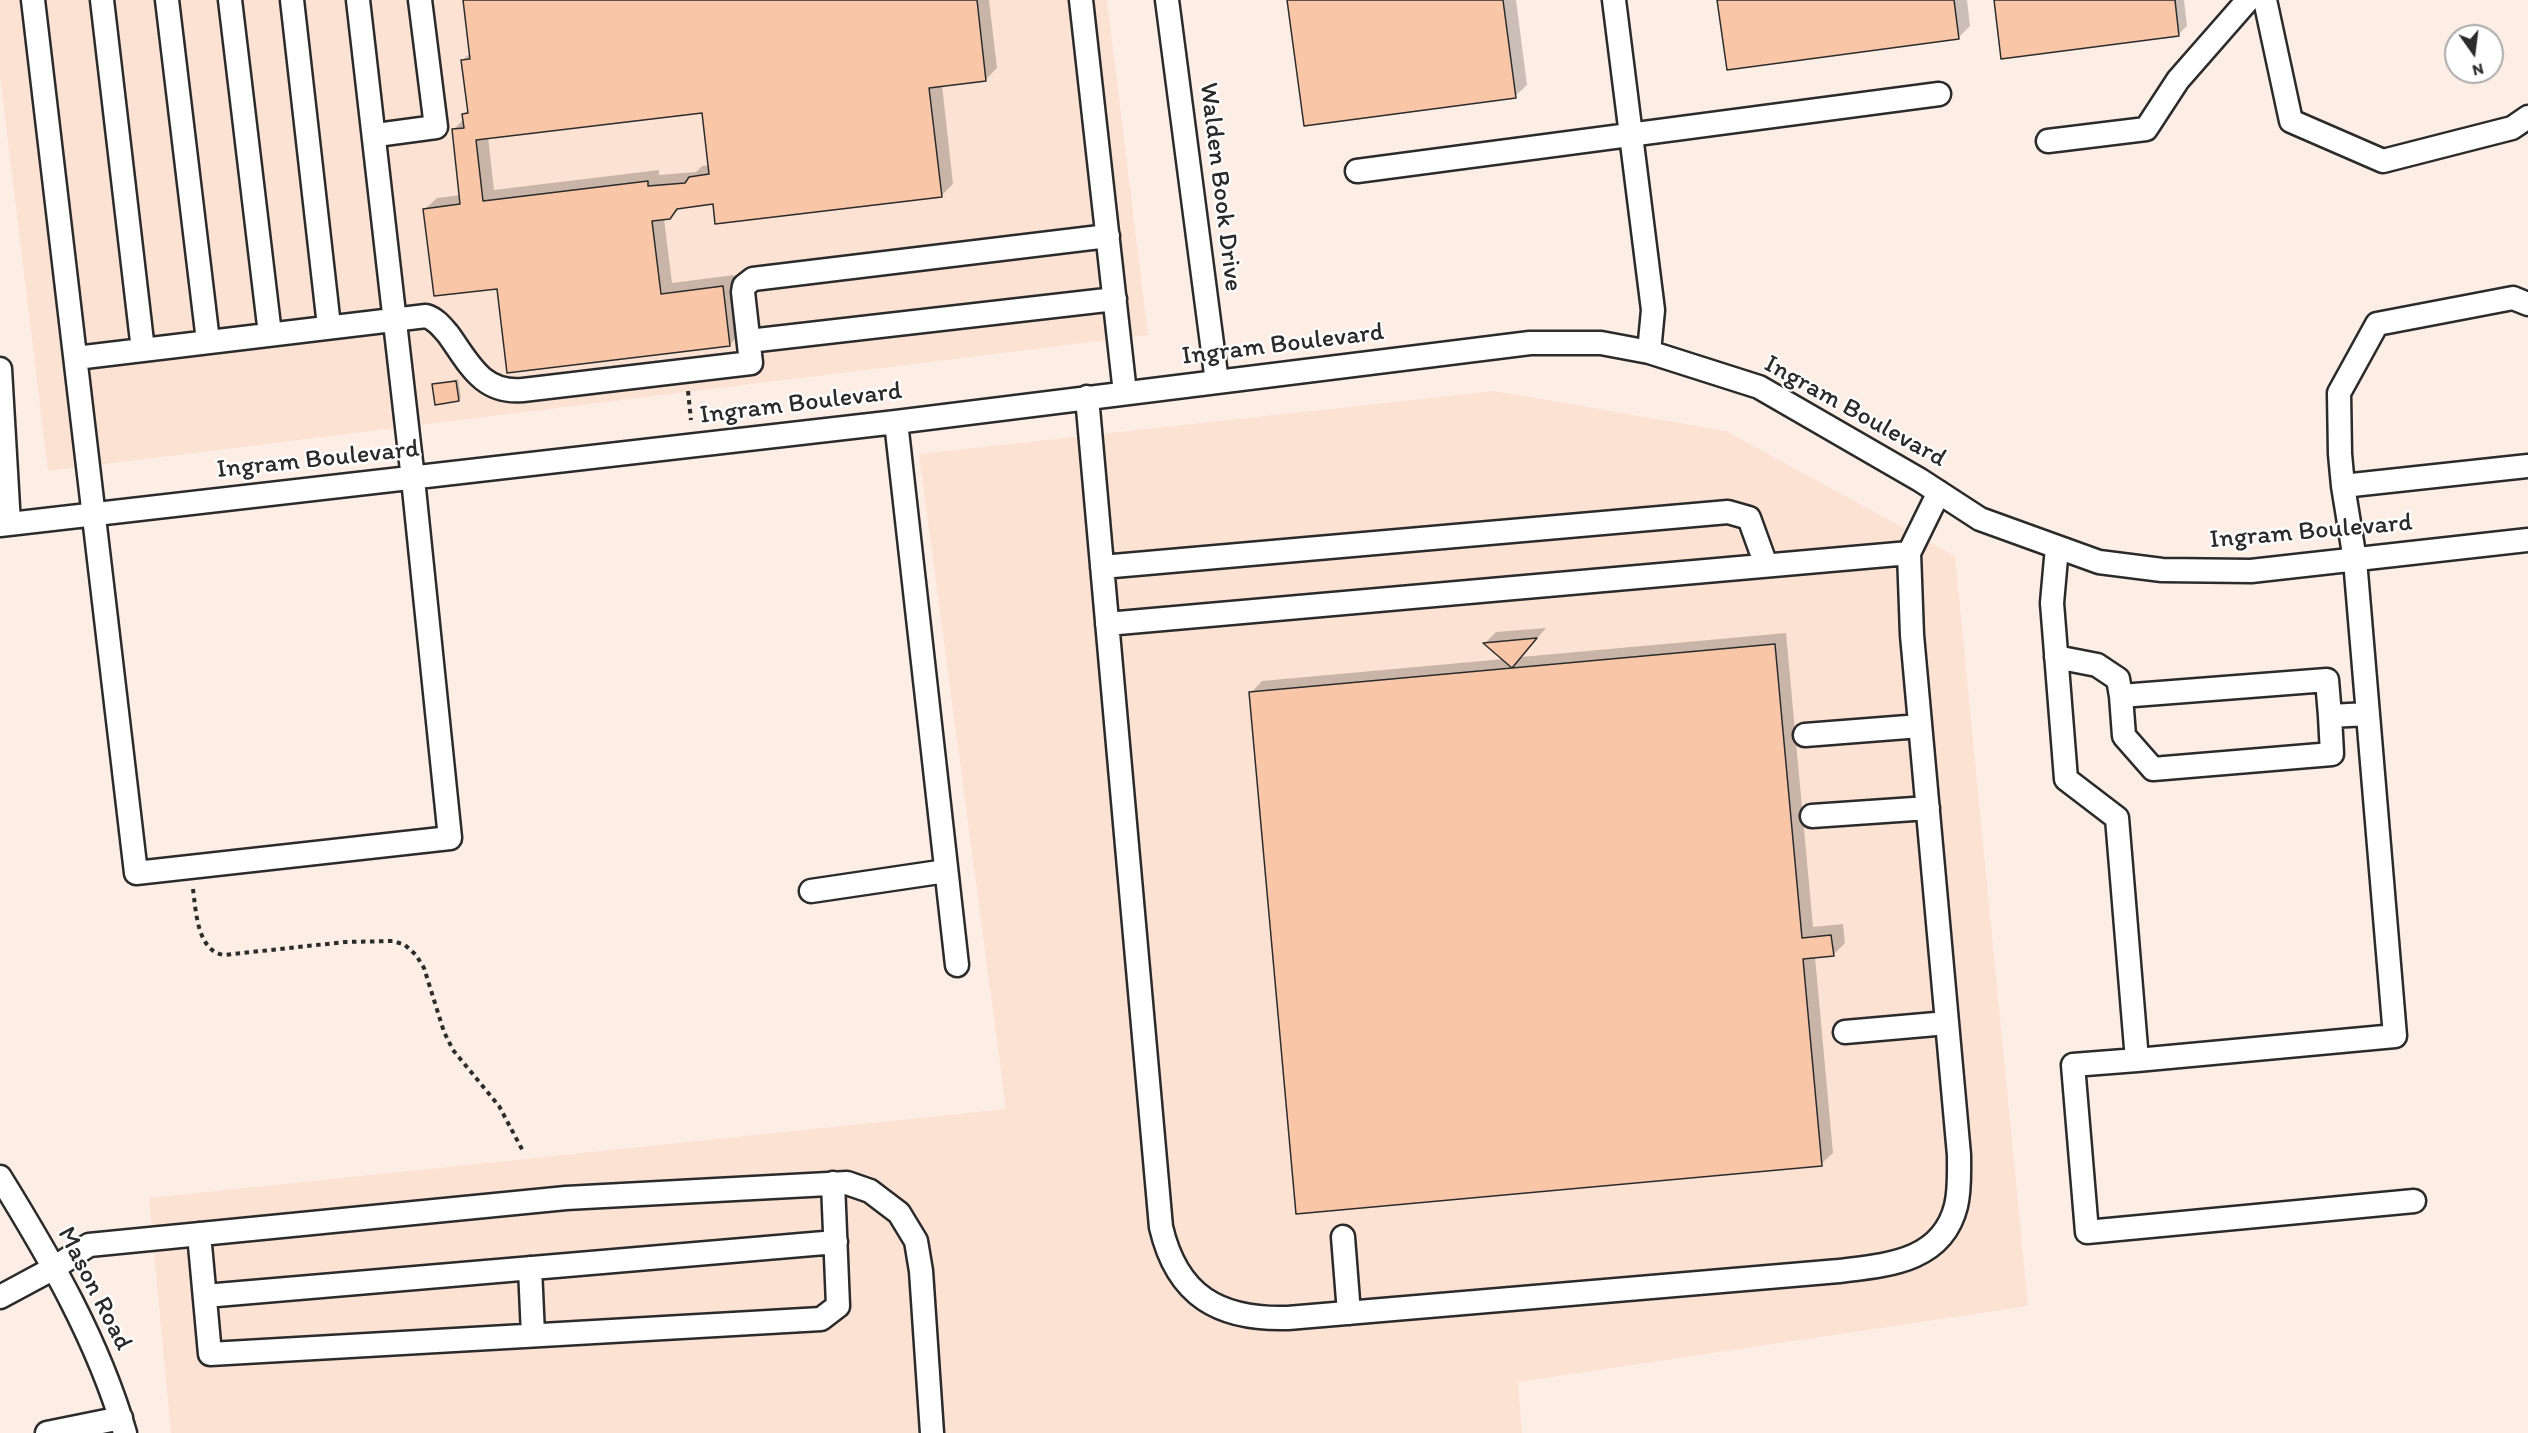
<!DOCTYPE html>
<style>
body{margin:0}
#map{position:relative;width:2528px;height:1433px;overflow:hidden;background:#fdeee5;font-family:Itim,sans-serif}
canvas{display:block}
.north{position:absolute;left:2444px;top:24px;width:60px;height:60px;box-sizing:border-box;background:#fff;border:2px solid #aaa;border-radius:50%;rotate:166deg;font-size:16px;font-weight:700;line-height:24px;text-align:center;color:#2b2b2b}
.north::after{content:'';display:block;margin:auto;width:21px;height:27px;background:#2b2b2b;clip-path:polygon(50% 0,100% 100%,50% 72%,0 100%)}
</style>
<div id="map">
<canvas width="2528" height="1433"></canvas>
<div class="north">N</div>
</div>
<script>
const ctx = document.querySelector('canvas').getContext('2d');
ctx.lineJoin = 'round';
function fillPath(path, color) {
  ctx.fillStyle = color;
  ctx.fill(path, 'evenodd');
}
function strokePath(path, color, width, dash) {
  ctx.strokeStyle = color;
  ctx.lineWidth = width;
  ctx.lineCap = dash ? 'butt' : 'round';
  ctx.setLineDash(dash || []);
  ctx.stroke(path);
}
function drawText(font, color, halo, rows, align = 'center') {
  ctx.font = font + ' Itim,sans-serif';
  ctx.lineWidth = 4.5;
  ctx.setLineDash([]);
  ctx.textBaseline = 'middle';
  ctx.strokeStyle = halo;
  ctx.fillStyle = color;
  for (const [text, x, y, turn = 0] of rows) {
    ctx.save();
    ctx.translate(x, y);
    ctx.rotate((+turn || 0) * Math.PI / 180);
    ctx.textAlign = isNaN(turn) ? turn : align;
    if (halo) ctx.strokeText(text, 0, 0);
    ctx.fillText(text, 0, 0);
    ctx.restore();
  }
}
fillPath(new Path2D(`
 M0,0H1107L1148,335L48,471L0,76Z
 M1494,391L1726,431L1955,556L2028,1306L1518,1382L1522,1433H171L149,1198L1006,1109L919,454Z`), '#fce2d3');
fillPath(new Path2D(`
 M465,0H989L997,68L986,79L942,85L953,184L941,196L714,202L681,207L669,218L664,219L672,283L734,275L741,333L729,345L498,287L425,209L437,198L461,195L453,130L464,119V114L469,109L463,60L471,52ZM704,111L710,165L702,166L696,172L659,175V170L494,190L488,137Z
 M1289,0H1516L1527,85L1515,96Z
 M1719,0H1967L1970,26L1959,37Z
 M1995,0H2184L2187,26L2179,34Z
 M458,379L461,397L459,400L433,385Z
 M1546,628L1521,657L1786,633L1813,927L1843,924L1845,943L1833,955L1815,957L1833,1153L1821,1164L1251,693L1262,681L1504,659L1485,643L1496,632Z`), '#0003');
const building = new Path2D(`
 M463,0H977L986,81L929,88L942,197L715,224L713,204L677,209L670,219L652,221L661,294L723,286L730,346L507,373L497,289L434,296L423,209L460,204L452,129L464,128L462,114L468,113L461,60L470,59ZM702,113L709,174L689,177L685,183L648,186V181L483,201L476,140Z
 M1287,0H1503L1516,98L1304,126Z
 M1717,0H1954L1959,39L1727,70Z
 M1994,0H2175L2179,36L2001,59Z
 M456,381L459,401L435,405L432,384Z
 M1537,638L1512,668L1483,643Z
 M1775,644L1802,938L1831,935L1834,956L1803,959L1822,1166L1296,1214L1249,692Z`);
fillPath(building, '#f9c7a8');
strokePath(building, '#2b2b2b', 1.5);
const minor = new Path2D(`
 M33,0L136,873L450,838L413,479L358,0
 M102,0L143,350
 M167,0L208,341
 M230,0L270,334
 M292,0L329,326
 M1081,0L1125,393
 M1167,0L1217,382
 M1614,0L1653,310L1649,352
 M2265,0L2291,121L2383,161L2512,128L2528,117
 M384,134L436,127L420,0
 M2048,141L2146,129L2178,80L2248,0
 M1357,171L1939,94
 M749,341L1115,299
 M76,358L426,316C436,319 442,327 448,334C469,363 482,394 523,390L751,363L743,292L744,286L753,279L1108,236
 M0,369L9,524
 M1087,397L1161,1227C1177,1296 1219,1320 1288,1318L1839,1271C1887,1265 1942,1262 1956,1206C1960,1190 1959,1172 1959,1155L1912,635L1909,553L1939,492
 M896,422L957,965
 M2343,486L2340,454L2339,393L2377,324L2513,298L2528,304
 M0,525L896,422L1530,343H1601L1649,352L1759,387L1920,480L1980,519L2099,562L2162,570L2251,571L2528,540
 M2057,547L2052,603L2066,779L2117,818L2137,1060L2395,1036L2355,560L2343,486L2528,466
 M1102,567L1728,512L1749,518L1766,565
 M1107,624L1909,553
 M2056,657L2097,665L2118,679L2121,696
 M2330,716L2327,680L2121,696L2124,736L2153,769L2332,754L2330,716L2368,714
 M1805,735L1920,726
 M1812,816L1928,808
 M811,891L946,871
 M1845,1032L1947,1023
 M2137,1060L2073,1065L2087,1232L2414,1201
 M0,1177C50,1258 98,1340 125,1433
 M199,1234L210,1354L821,1319L838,1306L833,1183
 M1343,1237L1349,1313
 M530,1268L533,1335
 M205,1296L836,1242
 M0,1297L54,1268L89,1245L566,1198L847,1183L870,1191L899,1213L916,1241L921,1271L932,1433
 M47,1433L121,1418`);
strokePath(minor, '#2b2b2b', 27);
strokePath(new Path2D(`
 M688,391L691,420
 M193,889C196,911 197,951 224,955L345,942L393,941L405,945L416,955L424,968L444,1032L453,1050L499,1106L524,1153`), '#2b2b2b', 4, [4.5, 4.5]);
strokePath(minor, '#fff', 22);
drawText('26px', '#2b2b2b', '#fff', [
 ["Walden Book Drive",1220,187,83],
 ["Ingram Boulevard",1283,345,-7],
 ["Ingram Boulevard",801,404,-7],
 ["Ingram Boulevard",1855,412,29],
 ["Ingram Boulevard",318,460,-6],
 ["Ingram Boulevard",2311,532,-5],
 ["Mason Road",94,1289,63]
]);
</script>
